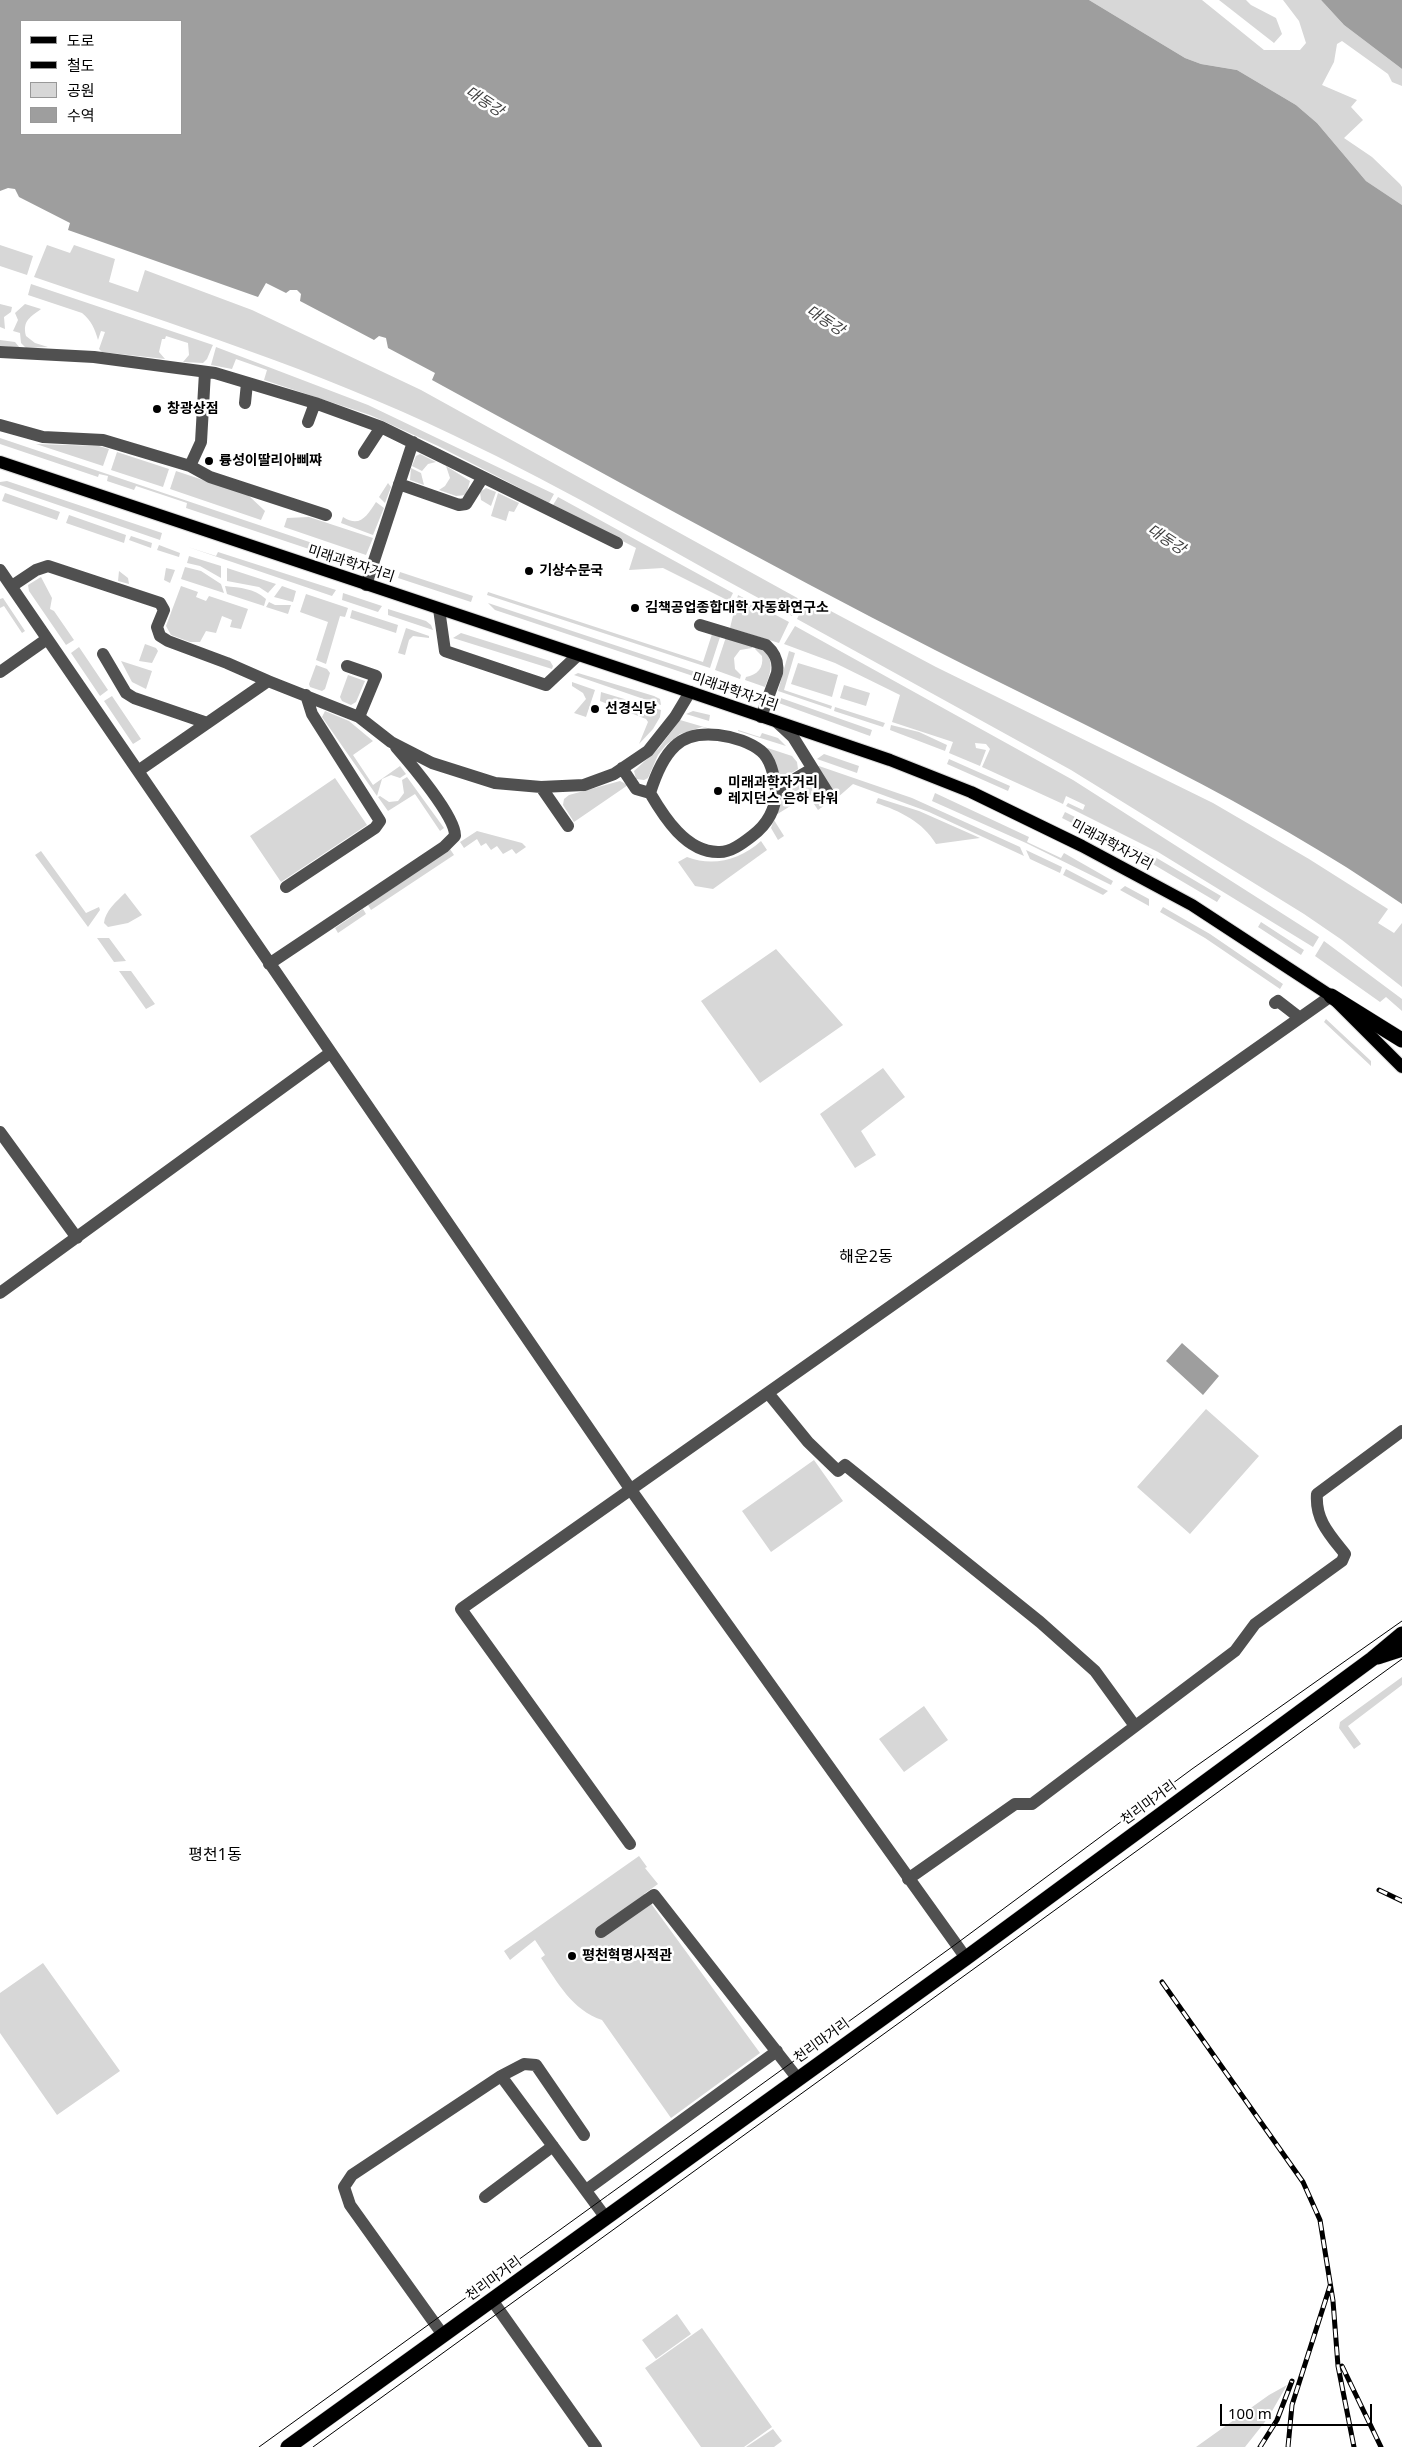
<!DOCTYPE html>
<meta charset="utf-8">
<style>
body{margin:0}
#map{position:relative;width:1402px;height:2447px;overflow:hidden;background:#fff;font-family:"Noto Sans","Noto Sans KR",sans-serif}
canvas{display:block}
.legend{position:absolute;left:20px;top:20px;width:162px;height:115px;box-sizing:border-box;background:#fff;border:1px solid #999;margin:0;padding:6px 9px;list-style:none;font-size:15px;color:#000}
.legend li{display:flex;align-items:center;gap:10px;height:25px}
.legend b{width:25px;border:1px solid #999}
.scale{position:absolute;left:1220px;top:2404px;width:152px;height:22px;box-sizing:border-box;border:2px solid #000;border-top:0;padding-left:6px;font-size:15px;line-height:18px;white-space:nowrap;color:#000;-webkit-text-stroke:4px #fff;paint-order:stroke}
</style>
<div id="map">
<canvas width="1402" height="2447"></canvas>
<ul class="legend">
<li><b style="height:6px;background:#000"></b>도로</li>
<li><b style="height:6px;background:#000"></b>철도</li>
<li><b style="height:14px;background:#d7d7d7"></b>공원</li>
<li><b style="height:14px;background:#9e9e9e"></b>수역</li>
</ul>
<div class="scale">100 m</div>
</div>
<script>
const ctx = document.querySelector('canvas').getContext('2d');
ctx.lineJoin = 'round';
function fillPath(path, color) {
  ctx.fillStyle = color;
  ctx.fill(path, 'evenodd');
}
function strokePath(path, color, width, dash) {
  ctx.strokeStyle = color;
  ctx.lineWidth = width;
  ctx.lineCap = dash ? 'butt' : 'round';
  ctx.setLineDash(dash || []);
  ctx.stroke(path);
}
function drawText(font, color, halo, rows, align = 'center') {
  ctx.font = font + ' "Noto Sans","Noto Sans KR",sans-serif';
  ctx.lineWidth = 5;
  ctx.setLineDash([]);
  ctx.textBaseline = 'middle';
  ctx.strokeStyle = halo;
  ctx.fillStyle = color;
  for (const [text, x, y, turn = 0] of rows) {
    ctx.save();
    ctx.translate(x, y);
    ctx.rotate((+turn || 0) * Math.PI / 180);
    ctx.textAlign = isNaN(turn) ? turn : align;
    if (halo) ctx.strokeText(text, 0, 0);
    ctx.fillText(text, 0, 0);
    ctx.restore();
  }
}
fillPath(new Path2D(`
 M1089,0H1202L1264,50H1300L1306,43L1299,21L1283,0H1321L1344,25L1402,69V86L1392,82L1388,74L1342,41L1337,44L1334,62L1322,85L1357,100L1351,107L1363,120L1344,138L1372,157L1400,184L1402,187V205L1366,181L1317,123L1296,105L1237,70L1201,64L1185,58Z
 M1219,0H1246L1251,5L1276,18L1282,34L1274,43Z
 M0,245L33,256L27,275L0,266Z
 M47,245L70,253L74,245L115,259L109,282L138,292L145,270L252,310L421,390L801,600L792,616C679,556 569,490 453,435C318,370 175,325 34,277Z
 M31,284L213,345L212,347L207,359L203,363L183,362L189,355L188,343L166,336L165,339H162L159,352L165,359L102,352L99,349L105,332L101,331L98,340C95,329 91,320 82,313L28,295Z
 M0,304L12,307L11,312L4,317L5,329L0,327Z
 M25,304L41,309C31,317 22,320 26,336L35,343L48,347L26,348L21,343L20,333L13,331L18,320L15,313Z
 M0,340L15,342L20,348L0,346Z
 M216,347L368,405L554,494L549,503L438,446L370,415L264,380L267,370L236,359L232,369L211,365Z
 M0,438L348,555L345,561L186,508L187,503L136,486L134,490L107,481L108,476L99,474L98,477L0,444Z
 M36,444L99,446L109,449L103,466Z
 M117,452L169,469L163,487L111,470Z
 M420,454L436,462L428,464L422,471L412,466L416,456Z
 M446,466L470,481L466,495L456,496L439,490L445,486L450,478Z
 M411,468L421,473L424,485L410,480Z
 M176,471L248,495L265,511L261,520L170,489Z
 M7,481L162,533L160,540L0,485V482Z
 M388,483L391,487L385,503L379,497Z
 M486,488L496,492L491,506L481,500L480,492Z
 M5,493L60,512L57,520L2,501Z
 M498,493L519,503L514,512L509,511L506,521L491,516Z
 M558,497L733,593L729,601L663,568L629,570L636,548L553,505Z
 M376,502L384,508L373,535L341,523L343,517C360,528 367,516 376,502Z
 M69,515L126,535L124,543L66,523Z
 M309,517L373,538L366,555L284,527L287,518Z
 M131,536L152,543L151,548L129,540Z
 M159,545L180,553L179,557L157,550Z
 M188,547L216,556L218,552L336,590L332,596Z
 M189,556L221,566V578L200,566L187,563Z
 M185,567L201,571L221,584L224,593L181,579Z
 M166,568L175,570L170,583L164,580Z
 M227,568L276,584L268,593L259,587L227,581Z
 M119,571L128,578L129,584L118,581Z
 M400,572L473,596L471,602L398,578Z
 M41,577L52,598L50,609L54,611L74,640L66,645L29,591L28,585Z
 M181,586L198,592L196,597L206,601L209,596L248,609L241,629L230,627L232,620L222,616L216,633L206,631L200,642H190L171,635L166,626Z
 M225,586C241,588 253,588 266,599L264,606L227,594Z
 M282,586L296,591L293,602L274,597Z
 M488,592L703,662L713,631L721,634L710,668L487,595Z
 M343,593L382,606L378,612L342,600Z
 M306,594L348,608L345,617L340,616L326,664L316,660L328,622L300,612Z
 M738,595L789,622L779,643L730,628Z
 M3,598L25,631L22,633L4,606L0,608V599Z
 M812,601L936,667L1213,803L1309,859L1388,909L1378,923L1394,933L1402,923V987L1342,940L1304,914L1071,770L797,619L805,602Z
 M269,602L275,605H291L288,614L266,607Z
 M488,603L762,694L754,696L729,688L495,610Z
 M388,609L426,621L431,625L433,630L388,615Z
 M352,610L398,625L396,633L350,618Z
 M795,626L1073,780L1319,937L1313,947L1158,852L1066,806L1068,803L1083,810L1085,805L1066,796L1063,804L982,767L990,749L986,744L975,743L976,748L986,750L980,766L949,753L953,742L892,722L900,695L835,663L784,644Z
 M406,628L429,636V638L413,636L409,640L405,655L398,653Z
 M461,633L550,661L553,666L552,669L453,638Z
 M726,637L752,646V648L740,650L734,658L735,669L741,675L740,679L715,670Z
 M145,644L156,648L158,651L152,663L139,661Z
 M79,647L108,690L100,696L71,653Z
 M756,647C776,655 772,670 765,687L745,680L746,677C757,675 764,668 762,656L755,649Z
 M789,651L795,653L784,690L832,706L831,709L778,691Z
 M121,661L152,671L146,689L132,682Z
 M798,663L838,675L832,697L791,684Z
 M316,665L327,669L330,673L325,689L322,691L310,687L309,684Z
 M578,673L654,696L660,699L661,705L574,675Z
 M348,675L365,681L356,702L351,705L342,701L340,697Z
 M572,682L595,690L586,717L574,713L586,699L583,693L572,686Z
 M844,685L870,693L866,706L840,698Z
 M601,692L661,710L660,717L653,729L639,744L648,722L646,719L600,701Z
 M112,696L141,739L133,744L104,701Z
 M778,697L872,730L870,736L776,702Z
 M835,707L885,723L883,727L834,711Z
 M325,711L349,721L373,741L353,755L373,785L400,766L406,774L400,778L391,775L382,779L377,796L322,717Z
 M693,711L710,715L709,721L686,714Z
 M680,720L728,734L702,727L680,734L666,745L658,755L648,778L644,780L636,779L634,771L659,748Z
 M891,725L919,732L947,745L945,751L890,730Z
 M738,730L760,737L762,733L778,738L786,746L738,731Z
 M737,738L792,756L797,762L798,769L780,780L777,773Z
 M824,754L859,766L857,773L817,759Z
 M949,759L1010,786L1008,791L947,764Z
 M816,765L912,798L1020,847L1024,856L929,812L853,784L837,798Z
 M407,777L444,828L440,831L415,794L388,811L378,797L380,796L389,802L398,801L404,793L402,780Z
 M335,778L367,825L281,882L250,836Z
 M805,780L809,781L825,805L818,810L808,795L806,796L804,794L799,797L800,800L776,815L779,796Z
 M620,781L628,785L574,822L563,805L564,799L569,795Z
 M935,793L1029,837L1027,842L1061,858L1064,853L1113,881L1111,885L1026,843L932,801Z
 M878,798L919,811L980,838L936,844C923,822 900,811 876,803Z
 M1065,812L1155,857L1221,896L1217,902L1151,863L1062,818Z
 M774,820L784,836L778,840L771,828Z
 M477,831L522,843L526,847L516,854L512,849L503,854L497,846L491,850L486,843L481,846L477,839L464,848L460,842Z
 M761,841L767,850L713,889L695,886L678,862L687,857C713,867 740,860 761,841Z
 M450,849L454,855L371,910L368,905Z
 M1026,850L1062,867L1060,873L1030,859Z
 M41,851L86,913L99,907L100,910L88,927L35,855Z
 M1066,869L1108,891L1103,895L1063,875Z
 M1125,886L1149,899V906L1120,890Z
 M125,893L142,915L128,923L108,927L104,923C105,911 117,901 125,893Z
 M1163,907L1210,934L1283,984L1280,989L1205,938L1160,912Z
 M363,909L366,914L338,933L335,928Z
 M1261,922L1304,950L1301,955L1258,927Z
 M97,938H109L126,961L114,962Z
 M1324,941L1402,999V1011L1386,997L1380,1002L1315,956Z
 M776,949L843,1025L760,1083L701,1001Z
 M119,971H131L155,1004L146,1009Z
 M1326,1019L1371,1061V1066L1324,1022Z
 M883,1068L905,1097L861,1131L876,1155L855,1168L820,1114Z
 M1206,1409L1259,1456L1190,1534L1137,1487Z
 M814,1460L843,1501L771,1552L742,1511Z
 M1402,1677V1685L1348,1726L1361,1744L1354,1749L1339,1728L1340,1722Z
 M924,1706L948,1740L904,1772L879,1739Z
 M639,1856L647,1867L645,1868L658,1884L644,1894L760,2053L671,2118L602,2020C572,2010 558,1983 541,1958L545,1955L535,1940L510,1960L504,1951Z
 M43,1963L120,2071L57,2115L0,2033V1993Z
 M677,2314L691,2334L656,2359L642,2340Z
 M702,2328L772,2427L744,2447H701L645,2368Z
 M1287,2385L1268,2418L1245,2447H1196L1269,2395Z
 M773,2429L782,2441L774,2447H746Z`), '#d7d7d7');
fillPath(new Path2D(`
 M0,0H1089L1185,58L1201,64L1237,70L1296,105L1317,123L1366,181L1402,205V904C1256,803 1093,730 935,650C765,563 599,471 432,380L435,373L388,348L386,338L379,336L374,340L300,301L301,294L297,290H290L286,293L266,283L258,297L68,230L70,223L19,197L15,189L8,188L0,191ZM21,21H181V134H21Z
 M1321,0H1402V69L1344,25Z
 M1182,1343L1219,1376L1203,1395L1166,1361Z`), '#9e9e9e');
const major = new Path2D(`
 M0,462L690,692L890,760L971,792L1082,846L1192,905L1331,996L1402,1067`);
const highway = new Path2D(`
 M1331,996L1402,1040
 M1378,1657L1402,1649
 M288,2447L966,1958L1372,1659L1402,1634`);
strokePath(major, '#dbdbdb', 14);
strokePath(highway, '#dbdbdb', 16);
strokePath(new Path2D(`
 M0,352L94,357L215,373L315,403L381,427L617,543
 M245,403L247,383
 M308,422L315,403
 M0,425L43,437L103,440L190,466L210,477L326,515
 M364,453L381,427
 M190,466L201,442L205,372
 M399,484L459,505L466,504L483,477
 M0,570L631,1490L966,1958
 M366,585L413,442
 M12,586L36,570L48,566L160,603L164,610L157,627L160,636L168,641L227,663L268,681
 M439,609L445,651L546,685L578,655
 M700,625L766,645C775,653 779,661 777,673L761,717
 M103,654L126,693L134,698L207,723
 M347,666L376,676L359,717
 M0,672L47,639
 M778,723L793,737L831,798
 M622,768L636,789L650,793C664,817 686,852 718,852C730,853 743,843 752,836C768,824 776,809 776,790L812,769
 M138,771L268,681L359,717L391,742L432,763L495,783L541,787L584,785L614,774L648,751L675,717L690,692
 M541,787L568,826
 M650,793C655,777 662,758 675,746C695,726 741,735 761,751C772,760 774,778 776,790
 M286,887L375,828L380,821L312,714L306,695
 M269,964L444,847L455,836C456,817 410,763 396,747
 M1275,1003L1278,1001L1300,1018
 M0,1132L77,1238
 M0,1293L330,1053
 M768,1393L808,1442L838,1471L845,1465L1040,1622L1095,1671L1135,1726
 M630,1844L461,1609L1331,996
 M908,1879L1015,1804H1032L1235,1651L1255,1624L1342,1561L1345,1554C1330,1535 1315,1520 1317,1494L1402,1431
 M601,1932L654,1895L798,2079
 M501,2076L606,2218
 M586,2190L777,2051
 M485,2197L553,2146
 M492,2300L596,2447
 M443,2335L350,2205L344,2187L352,2175L501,2076L524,2064L536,2065L584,2135`), '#505050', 12);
strokePath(major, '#000', 12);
strokePath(highway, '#000', 15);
strokePath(new Path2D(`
 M259,2447L956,1944L1192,1769L1402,1621
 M313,2447L1402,1659`), '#000', 1);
const rail = new Path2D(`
 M1379,1890L1402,1901
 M1162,1982L1303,2182L1320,2220L1333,2301L1338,2366L1354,2447
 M1342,2366L1381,2447
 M1260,2447L1277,2420L1292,2381
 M1288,2447L1292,2405L1330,2286`);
strokePath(rail, '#000', 5);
strokePath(rail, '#fff', 3, [9]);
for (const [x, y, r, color] of [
 [157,409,5,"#000"],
 [209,461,5,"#000"],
 [529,571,5,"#000"],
 [635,608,5,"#000"],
 [595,709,5,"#000"],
 [718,791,5,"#000"],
 [572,1956,5,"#000"]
]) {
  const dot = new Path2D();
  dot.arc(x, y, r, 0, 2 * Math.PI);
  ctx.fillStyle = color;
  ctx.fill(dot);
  strokePath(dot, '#fff', 2);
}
drawText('bold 14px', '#000', '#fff', [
 ["창광상점",167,409],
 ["륭성이딸리아삐쨔",219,461],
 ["기상수문국",539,571],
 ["김책공업종합대학 자동화연구소",645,608],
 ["선경식당",605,709],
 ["미래과학자거리",728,783],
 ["레지던스 은하 타워",728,799],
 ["평천혁명사적관",582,1956]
], 'left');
drawText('14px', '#000', '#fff', [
 ["미래과학자거리",351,564,18],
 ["미래과학자거리",735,692,19],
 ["미래과학자거리",1112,845,28],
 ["천리마거리",1149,1803,-36],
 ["천리마거리",822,2041,-36],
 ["천리마거리",494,2279,-36]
]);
drawText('italic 15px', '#3f3f3f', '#fff', [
 ["대동강",484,102,33],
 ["대동강",825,321,33],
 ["대동강",1166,540,33]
]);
drawText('16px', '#000', '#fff', [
 ["해운2동",866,1257],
 ["평천1동",215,1855]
]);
</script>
